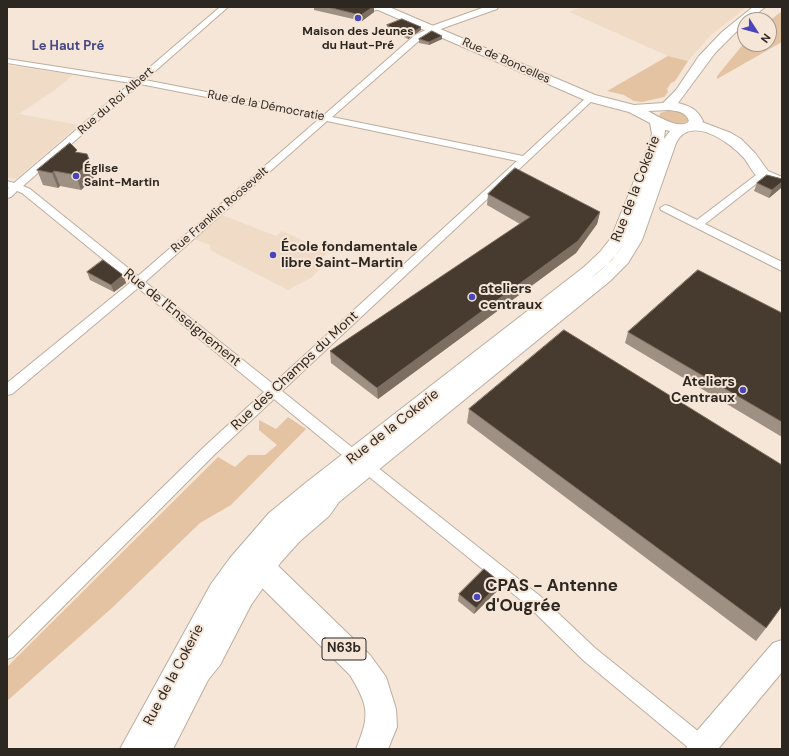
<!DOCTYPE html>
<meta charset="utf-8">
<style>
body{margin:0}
#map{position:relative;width:789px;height:756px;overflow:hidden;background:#f6e6d7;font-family:"DM Sans",sans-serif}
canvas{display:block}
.frame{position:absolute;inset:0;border:8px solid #2d2721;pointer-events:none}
.north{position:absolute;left:737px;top:12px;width:40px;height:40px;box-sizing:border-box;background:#f6e6d7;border:1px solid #a69a8e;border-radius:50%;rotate:126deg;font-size:11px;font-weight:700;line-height:16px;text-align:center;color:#2d2721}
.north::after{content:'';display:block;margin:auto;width:14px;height:18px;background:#4a45bc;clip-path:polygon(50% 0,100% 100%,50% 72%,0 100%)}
</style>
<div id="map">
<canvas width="789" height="756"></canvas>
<div class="frame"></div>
<div class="north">N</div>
</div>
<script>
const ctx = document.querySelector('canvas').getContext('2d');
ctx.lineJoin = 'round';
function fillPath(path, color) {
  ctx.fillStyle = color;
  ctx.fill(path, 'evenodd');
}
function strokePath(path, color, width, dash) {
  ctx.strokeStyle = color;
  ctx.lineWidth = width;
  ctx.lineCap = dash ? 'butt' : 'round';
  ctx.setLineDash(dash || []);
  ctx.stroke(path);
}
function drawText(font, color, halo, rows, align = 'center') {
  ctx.font = font + ' "DM Sans",sans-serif';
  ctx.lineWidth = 4;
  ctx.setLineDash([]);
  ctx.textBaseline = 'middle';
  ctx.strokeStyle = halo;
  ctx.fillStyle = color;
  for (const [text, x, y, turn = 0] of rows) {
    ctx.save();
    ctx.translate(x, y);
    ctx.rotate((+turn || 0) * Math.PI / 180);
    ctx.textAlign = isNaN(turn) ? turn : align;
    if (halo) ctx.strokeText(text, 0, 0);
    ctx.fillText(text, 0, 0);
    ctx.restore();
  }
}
fillPath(new Path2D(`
 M582,7H747L711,35L688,61L668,56L569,12Z
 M7,65L73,75L55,90L19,114L79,125L18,177L13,179L7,177Z
 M222,215L276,236L282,231L329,252L323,257L324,261L322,267L311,278L288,290L210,250V245L194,239Z`), '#f0dcc6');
fillPath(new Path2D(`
 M782,11V42L717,79V76L745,42V44H769V21Z
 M668,56L688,61L675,81L671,83L667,89L668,92L664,97L642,102L634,101L624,95L607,91Z
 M671,110L680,111L687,115L689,120L687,122L675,125L659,118L660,113Z
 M288,417L306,429L231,505L200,523L113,607L7,701V667L218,457L235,467L248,455H265L277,445L259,430V420L276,429Z`), '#e3c3a2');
const minor = new Path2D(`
 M220,7H228L145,80L324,115L415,35L432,27H435V31L421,39L332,117L523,156L588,96H594L595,98L282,391L359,453L361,457L359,461L354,463L349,461L274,399L215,454L13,657L7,659V639L205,446L264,392L138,288L12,394L7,395V383L131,282L22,193L17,191L11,197L7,198V190L9,188L7,187V181L14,183L131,83L7,63V59L136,79ZM140,84L319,119L138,276L30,189L23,186ZM327,121L517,161L273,384L145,282Z
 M763,171L768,174L766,176L705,224L782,262V271L661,210L660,208L665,205L669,206L697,220L760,172Z
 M367,461L372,463L540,596L595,648L709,740L711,747V749H690L583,660L528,606L362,471L360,467L362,463Z`);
const tertiary = new Path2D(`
 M356,7H383C378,12 361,12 356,7Z
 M485,7H498L497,9L435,31H429L427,29L429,27Z`);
const secondary = new Path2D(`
 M375,7H389L595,95L634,105L663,103L676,90L699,56L722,32L753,7H765L749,20H745V23L715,53L678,103C690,106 697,109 703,121L702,122L731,133L741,139L755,153L768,171L782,177V186C775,185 765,182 759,178C753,174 749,164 744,158C730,142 690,114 676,143L642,240L628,263L610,281L339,502L329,516L300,541L281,562L251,605L220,665L208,680L173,749H120L211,584L230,558L269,513L308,481L584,267L600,252L611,238L649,144L652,134L650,123L629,112L587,101L376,9ZM669,110C678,111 686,112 689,121C681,131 657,116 648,111ZM665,130L670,131L664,139ZM624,244C615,258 603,269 590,279L612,260Z
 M782,640V672L718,749H686L690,739L773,643Z`);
const trunk = new Path2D(`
 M262,557L272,560L370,655L386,677L396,709L397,727L388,749H356C370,715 369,707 350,675L252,578L249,569L252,560Z`);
strokePath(minor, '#bcae9f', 2);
strokePath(tertiary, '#bcae9f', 2);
strokePath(secondary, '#bcae9f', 2);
strokePath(trunk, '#bcae9f', 2);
fillPath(minor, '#fff');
fillPath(tertiary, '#fff');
fillPath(secondary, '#fff');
fillPath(trunk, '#fff');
fillPath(new Path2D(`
 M314,7H374V12L362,21L314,10Z
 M387,25L421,27V30L408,39L387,28Z
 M419,39H442L429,45L419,43Z
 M78,153L95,176L81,190L60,186L58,188L43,185L37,170Z
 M757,183L781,188L769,198L754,191Z
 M488,194L600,212L597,224L576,253L378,399L331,363L330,351L520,224L487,205Z
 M87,272L123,275L126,283L114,292L90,280Z
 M782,313V437L625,343L628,332Z
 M469,409L766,628L756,641L467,423Z
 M499,589L474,614L458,601L459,594Z`), '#9e9083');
fillPath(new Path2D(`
 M373,7H374V12L362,21L361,15Z
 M421,27V30L408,39V36Z
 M442,36V39L429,45V42Z
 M90,162L95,176L81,190L76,175Z
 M54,171L60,186L58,188L52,173Z
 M782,182V186L781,188L769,198L772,190Z
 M600,212L597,224L576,253L378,399L377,388Z
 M123,275L126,283L114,292L111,285Z
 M500,582L499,589L474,614L476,608Z`), '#7c6e61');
const building = new Path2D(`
 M328,7H373L361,15Z
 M402,19L421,27L408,36L387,25Z
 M432,31L442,36L429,42L419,39Z
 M70,143L77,150L75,152L87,154L90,162L76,175L54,171L52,173L37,170Z
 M515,168L600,212L578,241L377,388L330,351L530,217L488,194Z
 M767,175L782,179V182L772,190L757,183Z
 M103,260L123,275L111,285L87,272Z
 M698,270L782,313V422L628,332Z
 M564,330L782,465V606L766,628L469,409Z
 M484,569L500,582L476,608L459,594Z`);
fillPath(building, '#473b2f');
strokePath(building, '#7c6e61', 1);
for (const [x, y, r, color] of [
 [358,18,4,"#4a45bc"],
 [76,176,4,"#4a45bc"],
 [273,255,4,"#4a45bc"],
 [472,297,4,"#4a45bc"],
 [743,390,4,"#4a45bc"],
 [477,597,4,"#4a45bc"]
]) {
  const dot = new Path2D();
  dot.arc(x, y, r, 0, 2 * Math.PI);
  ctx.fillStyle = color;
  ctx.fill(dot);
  strokePath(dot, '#f6e6d7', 1.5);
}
drawText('bold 12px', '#2d2721', '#f6e6d7', [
 ["Maison des Jeunes",358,32],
 ["du Haut-Pré",358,46],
 ["Église",84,169,"left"],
 ["Saint-Martin",84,183,"left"]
]);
drawText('12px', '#2d2721', '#f6e6d7', [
 ["Rue de Boncelles",506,61,24],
 ["Rue du Roi Albert",116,101,-41],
 ["Rue de la Démocratie",266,106,11],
 ["Rue Franklin Roosevelt",220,210,-41]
]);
drawText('bold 13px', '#454987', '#f6e6d7', [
 ["Le Haut Pré",68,47]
]);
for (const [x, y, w] of [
 [344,649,44]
]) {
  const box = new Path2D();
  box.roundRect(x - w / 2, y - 11, w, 22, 3);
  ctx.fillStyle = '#f6e6d7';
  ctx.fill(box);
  strokePath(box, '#2d2721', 1);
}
drawText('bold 13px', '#2d2721', null, [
 ["N63b",344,649]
]);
drawText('14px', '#2d2721', '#f6e6d7', [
 ["Rue de la Cokerie",636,189,-69],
 ["Rue de l'Enseignement",182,318,39],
 ["Rue des Champs du Mont",295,371,-43],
 ["Rue de la Cokerie",393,427,-38],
 ["Rue de la Cokerie",174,675,-62]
]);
drawText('bold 14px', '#2d2721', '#f6e6d7', [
 ["École fondamentale",281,247],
 ["libre Saint-Martin",281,263],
 ["ateliers",480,289],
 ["centraux",480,305],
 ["Ateliers",735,382,"right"],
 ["Centraux",735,398,"right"]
], 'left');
drawText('bold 17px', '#2d2721', '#f6e6d7', [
 ["CPAS - Antenne",485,587],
 ["d'Ougrée",485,607]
], 'left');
</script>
